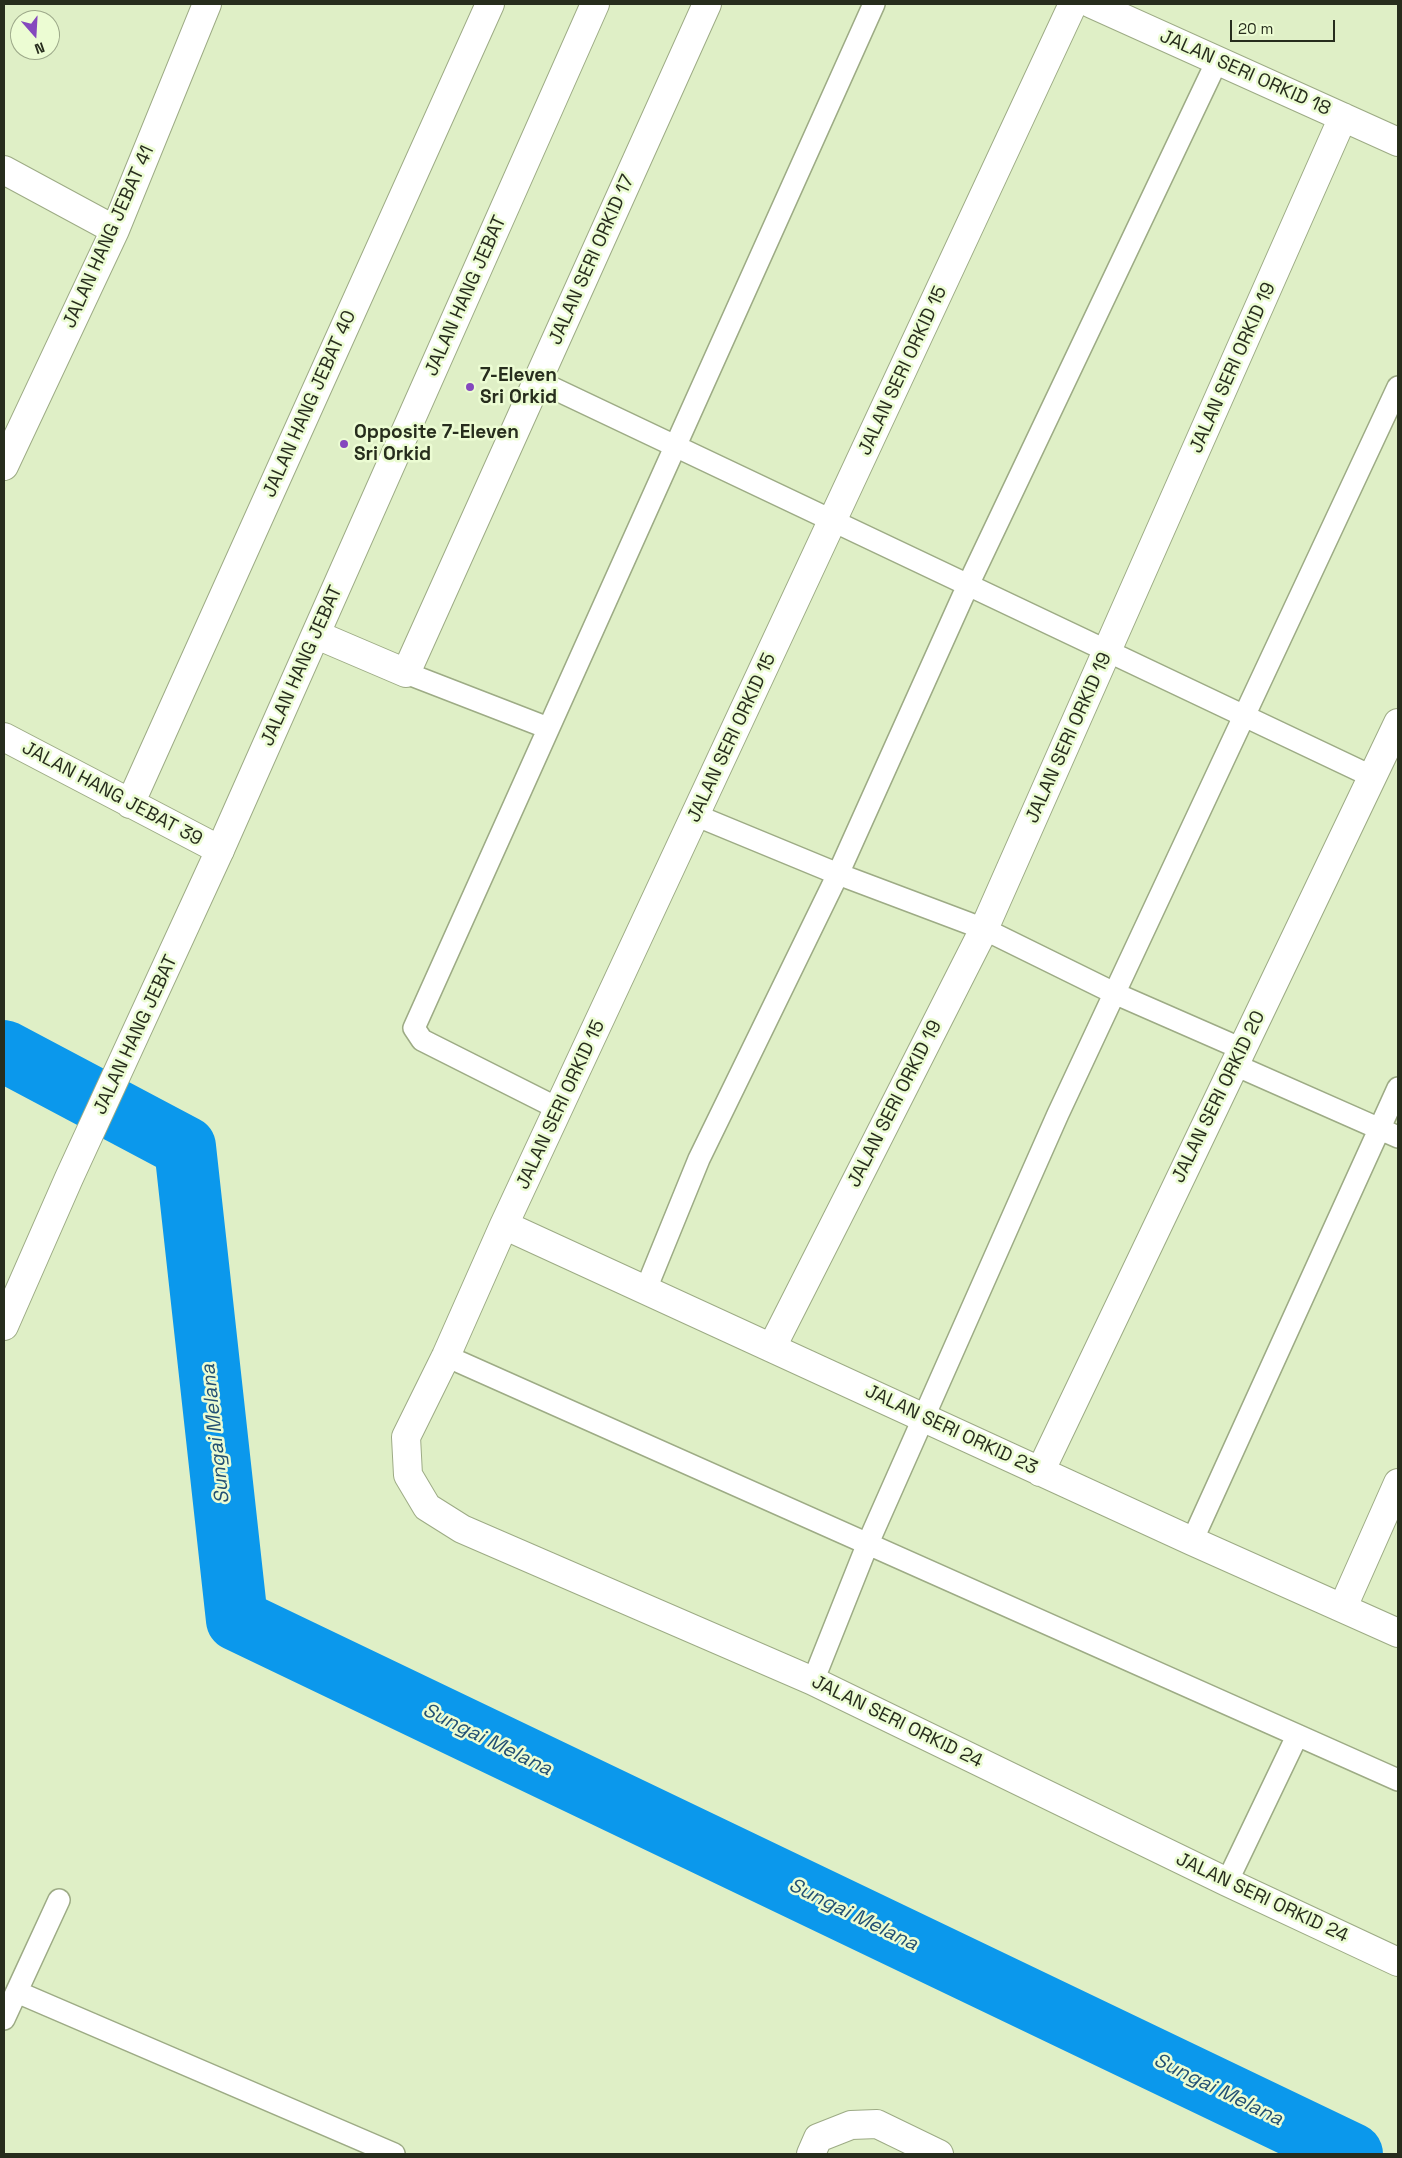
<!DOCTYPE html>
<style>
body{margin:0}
#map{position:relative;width:1402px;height:2158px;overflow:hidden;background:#dfefc6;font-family:"Space Grotesk",sans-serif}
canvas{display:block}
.frame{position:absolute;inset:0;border:5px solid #272d1d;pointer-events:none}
.north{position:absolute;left:10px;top:10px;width:50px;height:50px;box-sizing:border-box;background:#ecfcd3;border:1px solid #9da98a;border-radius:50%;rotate:161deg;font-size:14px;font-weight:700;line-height:20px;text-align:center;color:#272d1d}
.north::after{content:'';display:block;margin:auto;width:18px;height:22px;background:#8548be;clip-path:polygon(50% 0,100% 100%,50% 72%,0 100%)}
.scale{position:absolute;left:1230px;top:20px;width:105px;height:22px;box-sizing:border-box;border:2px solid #272d1d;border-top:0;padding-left:6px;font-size:15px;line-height:18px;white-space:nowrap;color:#272d1d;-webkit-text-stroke:4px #ecfcd3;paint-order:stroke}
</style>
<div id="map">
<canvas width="1402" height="2158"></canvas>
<div class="frame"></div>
<div class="north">N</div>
<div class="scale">20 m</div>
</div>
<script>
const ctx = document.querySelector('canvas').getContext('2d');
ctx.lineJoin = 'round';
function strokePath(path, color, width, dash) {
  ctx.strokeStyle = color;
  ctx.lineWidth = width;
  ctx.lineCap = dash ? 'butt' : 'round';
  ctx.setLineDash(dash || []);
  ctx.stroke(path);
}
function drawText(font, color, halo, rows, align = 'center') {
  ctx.font = font + ' "Space Grotesk",sans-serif';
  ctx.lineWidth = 5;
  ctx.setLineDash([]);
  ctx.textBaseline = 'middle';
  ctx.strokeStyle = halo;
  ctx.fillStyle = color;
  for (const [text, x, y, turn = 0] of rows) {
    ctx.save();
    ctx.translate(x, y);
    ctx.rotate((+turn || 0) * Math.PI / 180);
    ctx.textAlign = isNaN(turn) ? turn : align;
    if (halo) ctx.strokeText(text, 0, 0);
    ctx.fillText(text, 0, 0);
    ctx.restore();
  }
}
strokePath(new Path2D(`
 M4,1051L185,1147L237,1620L1352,2154`), '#0b98ec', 62);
const lane = new Path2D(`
 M538,381L1373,777
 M406,673L548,728
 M695,815L838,874L984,929L1114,993L1242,1049
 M1235,1065L1398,1137
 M559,1109L422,1040L414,1028L874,4
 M646,1289L699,1159L838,874L968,585L1217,61
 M446,1356L1398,1780
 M1192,1541L1398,1088
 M813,1681L868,1543L1058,1114L1398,387
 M1227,1882L1297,1736
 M17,1992L394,2154
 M4,2019L59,1900`);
const street = new Path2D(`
 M1073,4L504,1225L446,1356L406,1437L408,1475L427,1507L462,1529L813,1681L1227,1882L1398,1962
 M1092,4L1398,142
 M4,170L115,230
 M4,466L115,230L207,4
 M317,635L406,673L707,4
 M4,737L220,850
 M130,804L490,4
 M504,1225L1192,1541L1398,1633
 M772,1347L984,929L1343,117
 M1040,1472L1398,723
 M1343,1607L1398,1483
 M811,2154L818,2138L851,2125L877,2124L939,2154`);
const secondary = new Path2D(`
 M4,1326L69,1178L220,850L595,4`);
strokePath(lane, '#9dab85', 24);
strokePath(street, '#9dab85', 30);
strokePath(secondary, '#9dab85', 30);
strokePath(lane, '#fff', 21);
strokePath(street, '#fff', 28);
strokePath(secondary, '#fff', 28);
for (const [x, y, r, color] of [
 [470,387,5,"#8548be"],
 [344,444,5,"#8548be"]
]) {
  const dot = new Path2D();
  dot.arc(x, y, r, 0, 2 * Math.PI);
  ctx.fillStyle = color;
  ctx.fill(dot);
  strokePath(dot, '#ecfcd3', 2);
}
drawText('19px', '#272d1d', '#ecfcd3', [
 ["JALAN SERI ORKID 18",1245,73,24],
 ["JALAN HANG JEBAT 41",109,237,-66],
 ["JALAN SERI ORKID 17",592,260,-66],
 ["JALAN HANG JEBAT",466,296,-66],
 ["JALAN SERI ORKID 19",1233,368,-66],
 ["JALAN SERI ORKID 15",903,371,-65],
 ["JALAN HANG JEBAT 40",310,404,-66],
 ["JALAN HANG JEBAT",302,666,-66],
 ["JALAN SERI ORKID 15",732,738,-65],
 ["JALAN SERI ORKID 19",1069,738,-66],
 ["JALAN HANG JEBAT 39",112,794,28],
 ["JALAN HANG JEBAT",136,1035,-65],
 ["JALAN SERI ORKID 20",1219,1097,-64],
 ["JALAN SERI ORKID 19",895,1104,-63],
 ["JALAN SERI ORKID 15",561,1105,-65],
 ["JALAN SERI ORKID 23",951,1430,25],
 ["JALAN SERI ORKID 24",897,1722,26],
 ["JALAN SERI ORKID 24",1262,1898,25]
]);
drawText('bold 19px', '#272d1d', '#ecfcd3', [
 ["7-Eleven",480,376],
 ["Sri Orkid",480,398],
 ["Opposite 7-Eleven",354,433],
 ["Sri Orkid",354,455]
], 'left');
drawText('italic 20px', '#235073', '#ecfcd3', [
 ["Sungai Melana",216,1434,-96],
 ["Sungai Melana",487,1740,26],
 ["Sungai Melana",853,1915,26],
 ["Sungai Melana",1218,2090,26]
]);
</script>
